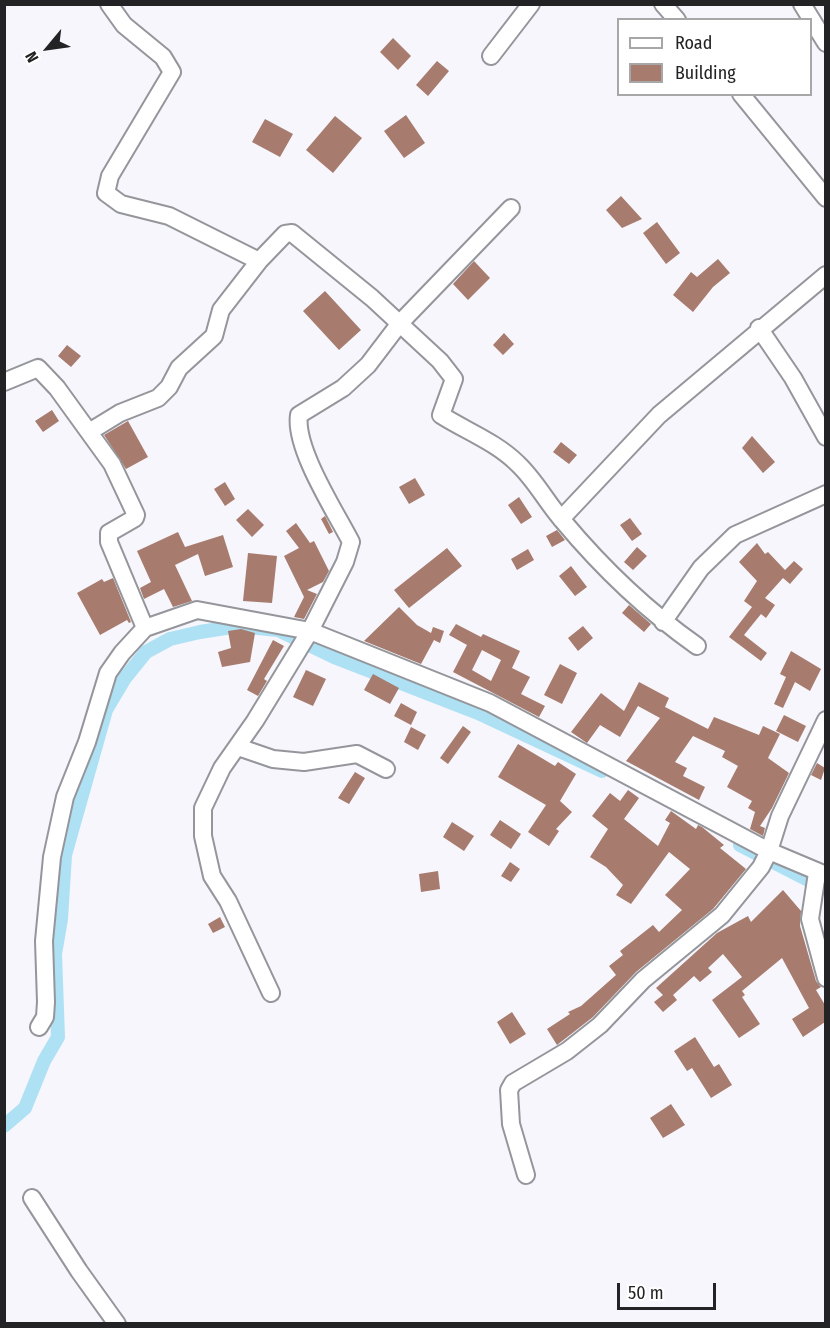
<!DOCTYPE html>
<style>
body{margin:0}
#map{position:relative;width:830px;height:1328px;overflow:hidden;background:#f6f6fc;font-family:"Fira Sans Condensed",sans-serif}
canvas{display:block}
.frame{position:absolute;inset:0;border:6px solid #232325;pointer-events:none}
.legend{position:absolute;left:617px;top:18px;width:195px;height:78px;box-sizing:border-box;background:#fff;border:2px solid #a7a7a8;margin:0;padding:8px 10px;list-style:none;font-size:18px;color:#232325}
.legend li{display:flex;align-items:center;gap:12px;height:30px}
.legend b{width:30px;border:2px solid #a7a7a8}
.north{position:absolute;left:18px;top:18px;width:60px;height:60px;-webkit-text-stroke:4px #fff;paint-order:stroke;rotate:241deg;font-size:16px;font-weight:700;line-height:24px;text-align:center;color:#232325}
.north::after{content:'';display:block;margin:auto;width:21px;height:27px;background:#232325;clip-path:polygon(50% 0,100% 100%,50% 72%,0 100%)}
.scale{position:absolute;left:617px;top:1283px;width:99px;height:27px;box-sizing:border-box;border:3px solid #232325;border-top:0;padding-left:8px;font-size:18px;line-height:21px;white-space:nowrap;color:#232325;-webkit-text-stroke:4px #fff;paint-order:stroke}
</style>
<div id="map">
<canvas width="830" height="1328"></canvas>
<div class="frame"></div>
<ul class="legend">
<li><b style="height:8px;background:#fff"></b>Road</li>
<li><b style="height:16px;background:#a77b6d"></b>Building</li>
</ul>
<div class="north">N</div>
<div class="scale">50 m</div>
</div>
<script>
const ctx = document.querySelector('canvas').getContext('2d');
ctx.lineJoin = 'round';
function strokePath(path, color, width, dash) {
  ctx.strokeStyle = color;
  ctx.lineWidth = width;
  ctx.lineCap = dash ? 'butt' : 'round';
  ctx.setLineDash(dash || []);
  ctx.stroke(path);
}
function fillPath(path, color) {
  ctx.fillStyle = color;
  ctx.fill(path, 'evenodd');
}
strokePath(new Path2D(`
 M740,845L826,889
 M4,1126L25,1108L44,1061L58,1037L55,954L61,919L65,855L106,710L125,678L146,652L170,639L200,632L238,626L278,630L334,657L478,713L602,771`), '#aee1f4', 14);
fillPath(new Path2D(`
 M393,38L411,56L398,70L380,52Z
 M437,61L449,71L428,96L416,85Z
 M406,115L425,143L404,158L384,131Z
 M335,116L362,138L333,173L306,150Z
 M265,119L293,134L280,157L252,142Z
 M621,196L642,219L622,228L606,210Z
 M657,222L680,253L666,264L643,233Z
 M718,259L730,273L713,287L693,312L673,295L691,272L697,277Z
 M474,261L490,278L468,300L453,284Z
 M325,291L361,330L339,350L303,311Z
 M504,333L514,344L503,355L493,345Z
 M67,345L81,356L71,367L58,356Z
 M52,410L59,421L43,432L35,421Z
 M128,421L148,457L126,469L104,435Z
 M752,436L775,462L763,473L742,448Z
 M561,442L577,455L569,464L553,452Z
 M415,478L425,495L409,504L399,487Z
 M225,482L235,499L225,506L214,489Z
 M519,497L532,517L521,524L508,505Z
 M248,509L264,525L252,537L236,520Z
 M325,516L333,532L329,534L321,519Z
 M630,518L642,534L632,541L620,525Z
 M296,523L310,543L314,541L329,571L323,582L307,590L317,594L304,619L294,617L304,597L284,556L299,548L286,531Z
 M557,530L565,540L552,547L546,536Z
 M178,532L185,547L223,535L233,567L205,576L198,554L175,565L192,601L173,607L164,589L144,599L140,588L151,582L137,551Z
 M757,543L765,554L768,552L785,570L794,561L803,569L790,584L783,578L765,598L775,605L766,618L761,614L744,635L767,653L761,661L729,637L752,607L744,601L757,581L739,562Z
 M637,547L647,556L633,570L624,562Z
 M447,548L462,566L409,608L394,590Z
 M528,549L534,560L517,570L511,559Z
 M248,553L277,556L272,603L243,601Z
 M571,566L587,587L575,596L559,576Z
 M113,578L131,622L129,623L127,620L100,635L77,593L102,579L104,582Z
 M629,605L651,624L644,632L622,613Z
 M399,607L417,625L431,633L433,627L444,631L440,643L434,640L421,664L364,641Z
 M456,624L481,637L483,634L520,651L512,668L530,677L521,694L545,706L539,717L453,672L467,645L449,635ZM482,650L501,660L491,681L472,670Z
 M583,626L593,638L578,651L568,638Z
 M241,629L255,633L250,662L222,667L218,652L231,648L228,631Z
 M273,640L284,646L264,679L267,681L258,696L247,690Z
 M791,651L821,669L810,691L795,682L783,708L774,704L786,677L780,674Z
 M560,664L577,673L562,704L544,695Z
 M306,670L326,679L313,706L293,697Z
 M373,674L399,688L390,704L364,690Z
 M639,682L669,698L665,707L708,729L714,717L759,735L763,726L780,734L768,758L789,773L772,808L760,826L765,828L763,836L750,829L755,812L748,808L752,801L727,787L738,766L722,757L725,751L693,736L675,762L687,768L683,776L705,787L699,800L626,761L660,718L638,706L620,737L600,725L587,743L571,732L601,693L624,711Z
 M401,703L417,712L411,725L394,716Z
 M784,715L806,726L798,742L776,731Z
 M463,726L471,732L448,764L440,758Z
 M411,727L426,735L418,750L404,742Z
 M518,744L555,766L558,762L576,774L560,801L572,812L556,829L559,831L549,846L528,832L546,805L498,777Z
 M817,763L825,768L821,780L811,775Z
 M355,772L365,778L349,804L338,798Z
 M628,790L639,798L624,819L658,846L670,823L665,820L671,811L696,829L698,825L702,827L724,845L720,848L746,869L713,909L636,972L593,1017L557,1045L547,1029L570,1014L568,1012L581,1006L616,975L609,966L623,955L620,951L653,925L659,932L682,910L665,895L690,869L669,852L631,904L616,895L623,885L606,867L590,857L608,829L592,816L610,793L620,801Z
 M500,820L521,834L511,849L490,835Z
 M452,822L474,836L464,851L443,837Z
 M510,862L520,869L511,882L501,876Z
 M438,871L440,889L421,892L419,874Z
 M783,890L801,911L800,926L816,981L821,987L816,990L825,1005V1022L803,1037L792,1019L809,1008L782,958L742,991L745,995L742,997L760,1024L739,1038L712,1000L742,977L723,954L708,968L712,972L700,982L694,976L673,995L677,1000L663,1012L654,1002L663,995L656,988L717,933L748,916L751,922Z
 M220,917L225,927L213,933L208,924Z
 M512,1012L526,1034L510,1044L497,1022Z
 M695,1037L714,1067L719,1064L732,1085L711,1098L692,1068L687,1071L674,1051Z
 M671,1104L685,1125L663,1138L650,1118Z`), '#a77b6d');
const minor = new Path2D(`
 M109,4L124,25L163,57L172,72L110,176L106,193L121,204L169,216L259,261
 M663,4L677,20
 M802,4L826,43
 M491,56L531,4
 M741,94L826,198
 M759,328L793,378L826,437
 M4,382L38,368L57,388L112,464L136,515L135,518L109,533V542L145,628
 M89,432L120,413L158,398L169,387L179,368L214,336L221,310L259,261L285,234L292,233L372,298L440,361L454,379L441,415C466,431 496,442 518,464C536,481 547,503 563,521C603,569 646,610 697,646
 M561,519L659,415L826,275
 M663,622L701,568L735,535L826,494
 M238,747L273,759L304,762L357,754L386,769
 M817,873L810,919L826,978
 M271,993L228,901L212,876L203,836V808L222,768L255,721L310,631L345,562L351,542C335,511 294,448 299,415L343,388L368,365L400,323L511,208
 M39,1027L45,1017L46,1002L44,941L52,857L65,797L87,742L108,673L122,653L145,628L197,610L310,631L490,703L769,851L826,875
 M526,1175L511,1124L509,1090L513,1083L567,1051L600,1025L643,980L722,915L761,867L769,851L780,816L826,720
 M32,1198L79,1271L117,1324`);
strokePath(minor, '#95969b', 20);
strokePath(minor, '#fff', 16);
</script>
